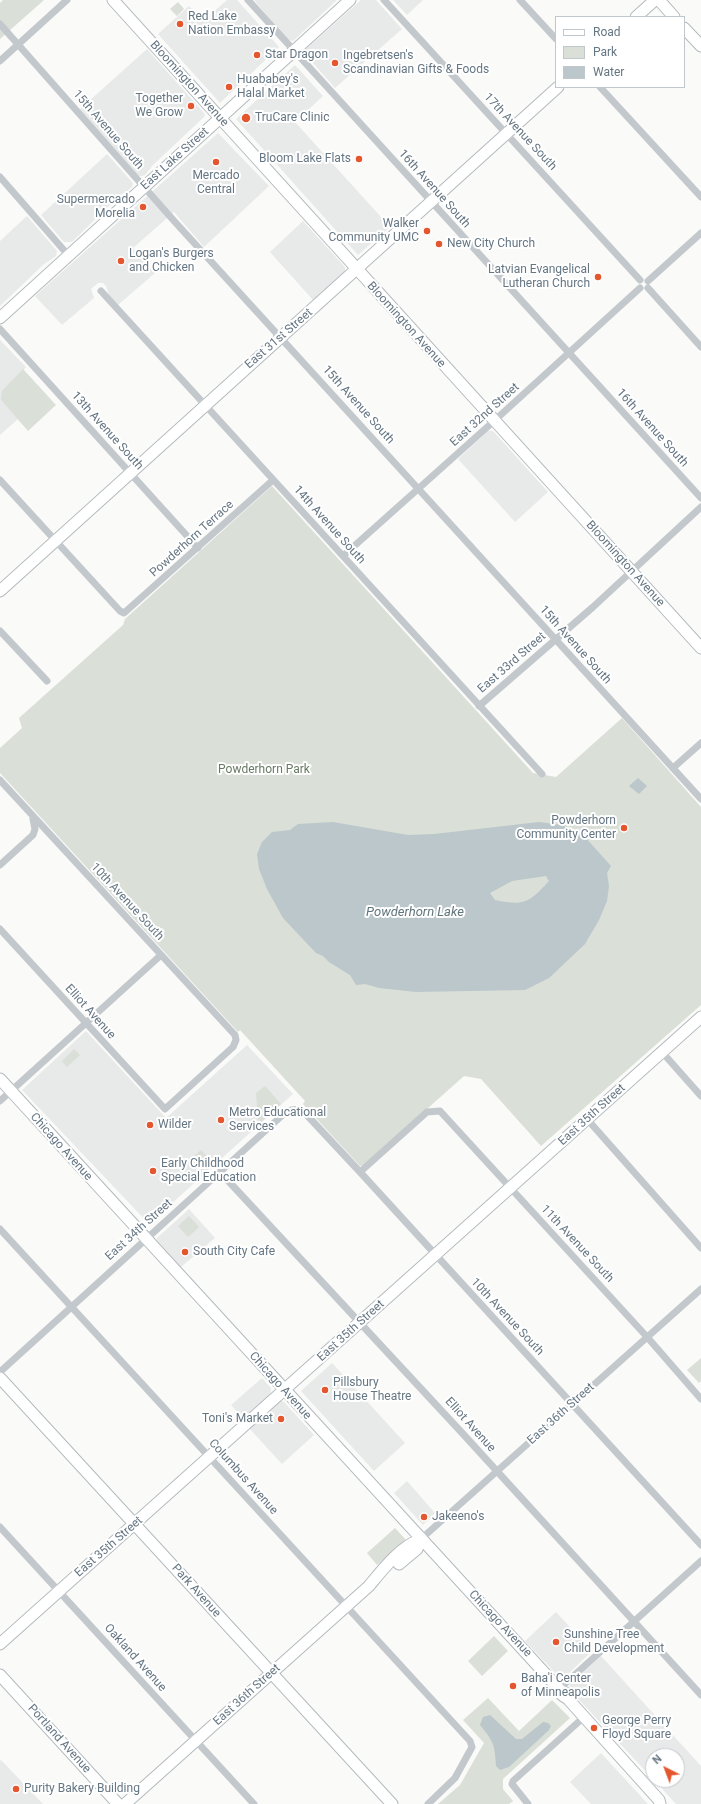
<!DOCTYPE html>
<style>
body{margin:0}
#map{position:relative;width:701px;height:1804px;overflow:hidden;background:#fafaf8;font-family:Roboto,sans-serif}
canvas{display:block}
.legend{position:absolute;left:555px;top:16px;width:130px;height:72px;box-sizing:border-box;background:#fff;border:1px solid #c1c8cd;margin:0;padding:5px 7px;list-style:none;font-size:12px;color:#657683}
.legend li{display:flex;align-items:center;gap:8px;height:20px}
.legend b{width:20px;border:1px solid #c1c8cd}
.north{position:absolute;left:645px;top:1748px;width:40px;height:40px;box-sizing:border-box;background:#fff;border:1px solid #c1c8cd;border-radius:50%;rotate:318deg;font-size:11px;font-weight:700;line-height:16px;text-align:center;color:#657683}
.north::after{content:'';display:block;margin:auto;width:14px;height:18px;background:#e4572e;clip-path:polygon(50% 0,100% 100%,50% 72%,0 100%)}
</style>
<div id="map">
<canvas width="701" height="1804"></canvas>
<ul class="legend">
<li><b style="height:5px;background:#fff"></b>Road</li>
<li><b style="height:11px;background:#dadfd7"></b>Park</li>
<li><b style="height:11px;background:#bbc7cb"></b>Water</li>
</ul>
<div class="north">N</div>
</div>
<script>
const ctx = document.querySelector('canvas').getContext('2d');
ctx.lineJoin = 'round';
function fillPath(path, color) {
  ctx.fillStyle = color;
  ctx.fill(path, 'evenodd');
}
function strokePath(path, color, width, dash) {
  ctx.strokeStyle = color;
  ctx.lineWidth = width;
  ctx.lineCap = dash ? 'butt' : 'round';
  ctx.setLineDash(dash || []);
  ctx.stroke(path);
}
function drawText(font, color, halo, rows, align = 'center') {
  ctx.font = font + ' Roboto,sans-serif';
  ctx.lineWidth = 4;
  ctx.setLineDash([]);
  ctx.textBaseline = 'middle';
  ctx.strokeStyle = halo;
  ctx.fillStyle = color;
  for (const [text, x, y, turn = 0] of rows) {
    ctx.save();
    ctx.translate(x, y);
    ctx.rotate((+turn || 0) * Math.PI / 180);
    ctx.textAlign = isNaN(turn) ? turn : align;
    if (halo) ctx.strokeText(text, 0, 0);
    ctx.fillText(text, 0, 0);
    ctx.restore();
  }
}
fillPath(new Path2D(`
 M227,0H237L279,47L220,103L158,34L189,6L203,21Z
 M254,0H337L293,41L288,40Z
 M361,0H376L402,29L335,88L305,54V50Z
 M393,0H423L407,15Z
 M147,49L204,113L205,116L153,165L145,175L142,176H139L80,109Z
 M295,65L323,96L295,122L390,227L358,255L236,119Z
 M218,133L269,186L204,247L174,212L133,248L155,273L118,305L109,295L106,286L103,283H98L91,289L94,298L62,325L35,296Z
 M107,154L133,183L132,187L126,192L121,194L72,242H64L41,215Z
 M27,216L57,251L56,256L43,265L0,306V241Z
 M303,221L344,266L345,268V271L313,300L270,252Z
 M0,340L26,367L1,400L18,419L0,435Z
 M488,431H493L548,492L515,522L458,459Z
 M86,1031L166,1118L247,1045L293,1094L149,1224L22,1090Z
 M189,1209L215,1238L181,1267L157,1240V1238Z
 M332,1363L405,1443L374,1471L301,1391Z
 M262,1378L271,1388L270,1395L243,1418L231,1405Z
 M281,1401L284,1402L314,1435L282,1464L249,1428L278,1402Z
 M407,1481L435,1513L423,1525L394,1493Z
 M556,1612L592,1651L564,1678H560L525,1641Z
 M601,1656L701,1766V1804H676L654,1780H677V1756H653V1779L569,1689L570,1684Z
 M601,1753L648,1804H591L570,1782Z
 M1,1760L43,1804H0V1761Z`), '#e8e9e9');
fillPath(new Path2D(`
 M3,0H44L0,39V3Z
 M178,2L184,9L177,16L170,9Z
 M23,369L56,405L28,431L1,400L2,391Z
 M272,486L533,773L556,777L622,718L701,807V1005L541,1146L481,1079L464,1076L364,1165L360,1166L303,1104L305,1101L240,1030L238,1032L0,773V748L22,728L19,718L123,625L125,619Z
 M74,1049L80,1055L67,1067L62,1061Z
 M265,1086L281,1104L261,1122L258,1119L256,1093Z
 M201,1150L211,1161L201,1170L191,1159Z
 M189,1216L199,1227L188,1237L178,1226Z
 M701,1358V1381L699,1383L687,1370Z
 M395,1528L406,1540L377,1565L367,1553Z
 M494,1636L508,1651L482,1676L468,1661Z
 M488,1698L519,1731L552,1700L570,1718L503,1779V1789L513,1801L509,1804H438L460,1785L484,1743L463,1720Z`), '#dadfd7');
fillPath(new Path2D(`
 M638,778L647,786L639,794L629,786Z
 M333,822L408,835L434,834L539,822L562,825L585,837L611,866L607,873L609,886L607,901L599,920L585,944L549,978L525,990L416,992L379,988L365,984L356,985L350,975L329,962L323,956L316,953L283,918L267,889L259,869L257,854L262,842L272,832L290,830L298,824ZM546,876L549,881C529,903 524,906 495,900L490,893L512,881Z
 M490,1715L516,1739H522L543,1722L548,1723L551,1726L549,1730L509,1767L500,1770L496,1766C495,1744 493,1741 480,1725L483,1717Z`), '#bbc7cb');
const secondary = new Path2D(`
 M113,0L701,648
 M659,0L674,17
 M636,17L655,0
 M684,28L701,46
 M0,318L350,0
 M0,591L558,87
 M0,1079L561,1691L566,1693L568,1699
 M0,1378L392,1804
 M399,1564L417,1549L421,1539
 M0,1644L701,1017
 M0,1675L118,1804
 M562,1695L568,1699L659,1800L660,1804
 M125,1804L369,1586C383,1569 400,1547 421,1539`);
strokePath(secondary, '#b3babf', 13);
strokePath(new Path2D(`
 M248,0L701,498
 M384,0L640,280
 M520,0L556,39
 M0,24L175,222L701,799
 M0,61L67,0
 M600,87L701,197
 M0,177L69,256
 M648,281L701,233
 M648,288L701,347
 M101,291L542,774
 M0,329L198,548
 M0,480L120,611L124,613L273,480
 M343,556L494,421L640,288
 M0,631L47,681
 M479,706L593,607L701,507
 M673,768L701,743
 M0,780L235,1035L236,1040L233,1047L165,1109L0,929
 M0,865L33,835L35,829L33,819
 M662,1052L701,1096
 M0,1101L161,955
 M587,1119L701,1248
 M220,1172L464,1435L701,1695
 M360,1172L427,1112L440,1111L648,1338L701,1399
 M0,1229L470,1741L472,1747L455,1778L428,1804
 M0,1372L287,1111C294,1109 298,1109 304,1112L360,1172L701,1545
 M0,1527L254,1804
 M421,1539L701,1289
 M559,1689L701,1561
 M528,1804L512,1784L513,1781L584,1717`), '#c3c8cc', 7);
strokePath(secondary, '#fff', 11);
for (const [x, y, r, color] of [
 [180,24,4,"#e4572e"],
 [257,55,4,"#e4572e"],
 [335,63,4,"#e4572e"],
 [229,87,4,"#e4572e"],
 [191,106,4,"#e4572e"],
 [246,118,5,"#e4572e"],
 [359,159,4,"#e4572e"],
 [216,162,4,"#e4572e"],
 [143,207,4,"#e4572e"],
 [427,231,4,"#e4572e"],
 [439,244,4,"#e4572e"],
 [121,261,4,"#e4572e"],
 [598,277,4,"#e4572e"],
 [624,828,4,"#e4572e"],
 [221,1120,4,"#e4572e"],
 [150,1125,4,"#e4572e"],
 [153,1171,4,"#e4572e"],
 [185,1252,4,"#e4572e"],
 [325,1390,4,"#e4572e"],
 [281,1419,4,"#e4572e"],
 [424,1517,4,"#e4572e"],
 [556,1642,4,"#e4572e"],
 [513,1686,4,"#e4572e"],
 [594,1728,4,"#e4572e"],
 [16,1789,4,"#e4572e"]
]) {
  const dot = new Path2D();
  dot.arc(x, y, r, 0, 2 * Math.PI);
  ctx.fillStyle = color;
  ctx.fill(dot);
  strokePath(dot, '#fff', 1.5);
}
drawText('12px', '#657683', '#fff', [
 ["Red Lake",188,17],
 ["Nation Embassy",188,31],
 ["Star Dragon",265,55],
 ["Ingebretsen's",343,56],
 ["Scandinavian Gifts & Foods",343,70],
 ["Huababey's",237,80],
 ["Halal Market",237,94],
 ["Together",183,99,"right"],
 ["We Grow",183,113,"right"],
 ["TruCare Clinic",255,118],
 ["Bloom Lake Flats",351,159,"right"],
 ["Mercado",216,176,"center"],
 ["Central",216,190,"center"],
 ["Supermercado",135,200,"right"],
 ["Morelia",135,214,"right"],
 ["Walker",419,224,"right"],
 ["Community UMC",419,238,"right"],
 ["New City Church",447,244],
 ["Logan's Burgers",129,254],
 ["and Chicken",129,268],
 ["Latvian Evangelical",590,270,"right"],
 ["Lutheran Church",590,284,"right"],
 ["Powderhorn",616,821,"right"],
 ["Community Center",616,835,"right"],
 ["Metro Educational",229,1113],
 ["Services",229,1127],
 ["Wilder",158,1125],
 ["Early Childhood",161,1164],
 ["Special Education",161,1178],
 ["South City Cafe",193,1252],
 ["Pillsbury",333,1383],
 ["House Theatre",333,1397],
 ["Toni's Market",273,1419,"right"],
 ["Jakeeno's",432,1517],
 ["Sunshine Tree",564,1635],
 ["Child Development",564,1649],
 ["Baha'i Center",521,1679],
 ["of Minneapolis",521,1693],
 ["George Perry",602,1721],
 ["Floyd Square",602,1735],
 ["Purity Bakery Building",24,1789]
], 'left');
drawText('12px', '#657683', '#fff', [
 ["Bloomington Avenue",189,84,48],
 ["15th Avenue South",108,130,49],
 ["17th Avenue South",520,132,47],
 ["East Lake Street",175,159,-42],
 ["16th Avenue South",434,189,48],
 ["Bloomington Avenue",406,325,48],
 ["East 31st Street",279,339,-41],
 ["15th Avenue South",358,405,48],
 ["East 32nd Street",485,415,-42],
 ["16th Avenue South",652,428,48],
 ["13th Avenue South",107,431,48],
 ["14th Avenue South",329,525,48],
 ["Powderhorn Terrace",192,539,-42],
 ["Bloomington Avenue",625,564,48],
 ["15th Avenue South",575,645,48],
 ["East 33rd Street",512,663,-41],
 ["10th Avenue South",127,902,47],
 ["Elliot Avenue",90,1012,48],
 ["East 35th Street",592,1115,-42],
 ["Chicago Avenue",61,1147,48],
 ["East 34th Street",139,1230,-42],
 ["11th Avenue South",577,1244,47],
 ["10th Avenue South",507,1317,47],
 ["East 35th Street",351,1331,-42],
 ["Chicago Avenue",280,1386,48],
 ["East 36th Street",561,1414,-42],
 ["Elliot Avenue",470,1425,48],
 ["Columbus Avenue",243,1477,48],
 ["East 35th Street",109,1547,-41],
 ["Park Avenue",196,1591,48],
 ["Chicago Avenue",500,1624,47],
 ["Oakland Avenue",135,1658,48],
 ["East 36th Street",247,1695,-42],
 ["Portland Avenue",59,1739,48]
]);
drawText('12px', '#687a64', '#fff', [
 ["Powderhorn Park",264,770]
]);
drawText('italic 13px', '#60757c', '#fff', [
 ["Powderhorn Lake",415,913]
]);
</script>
